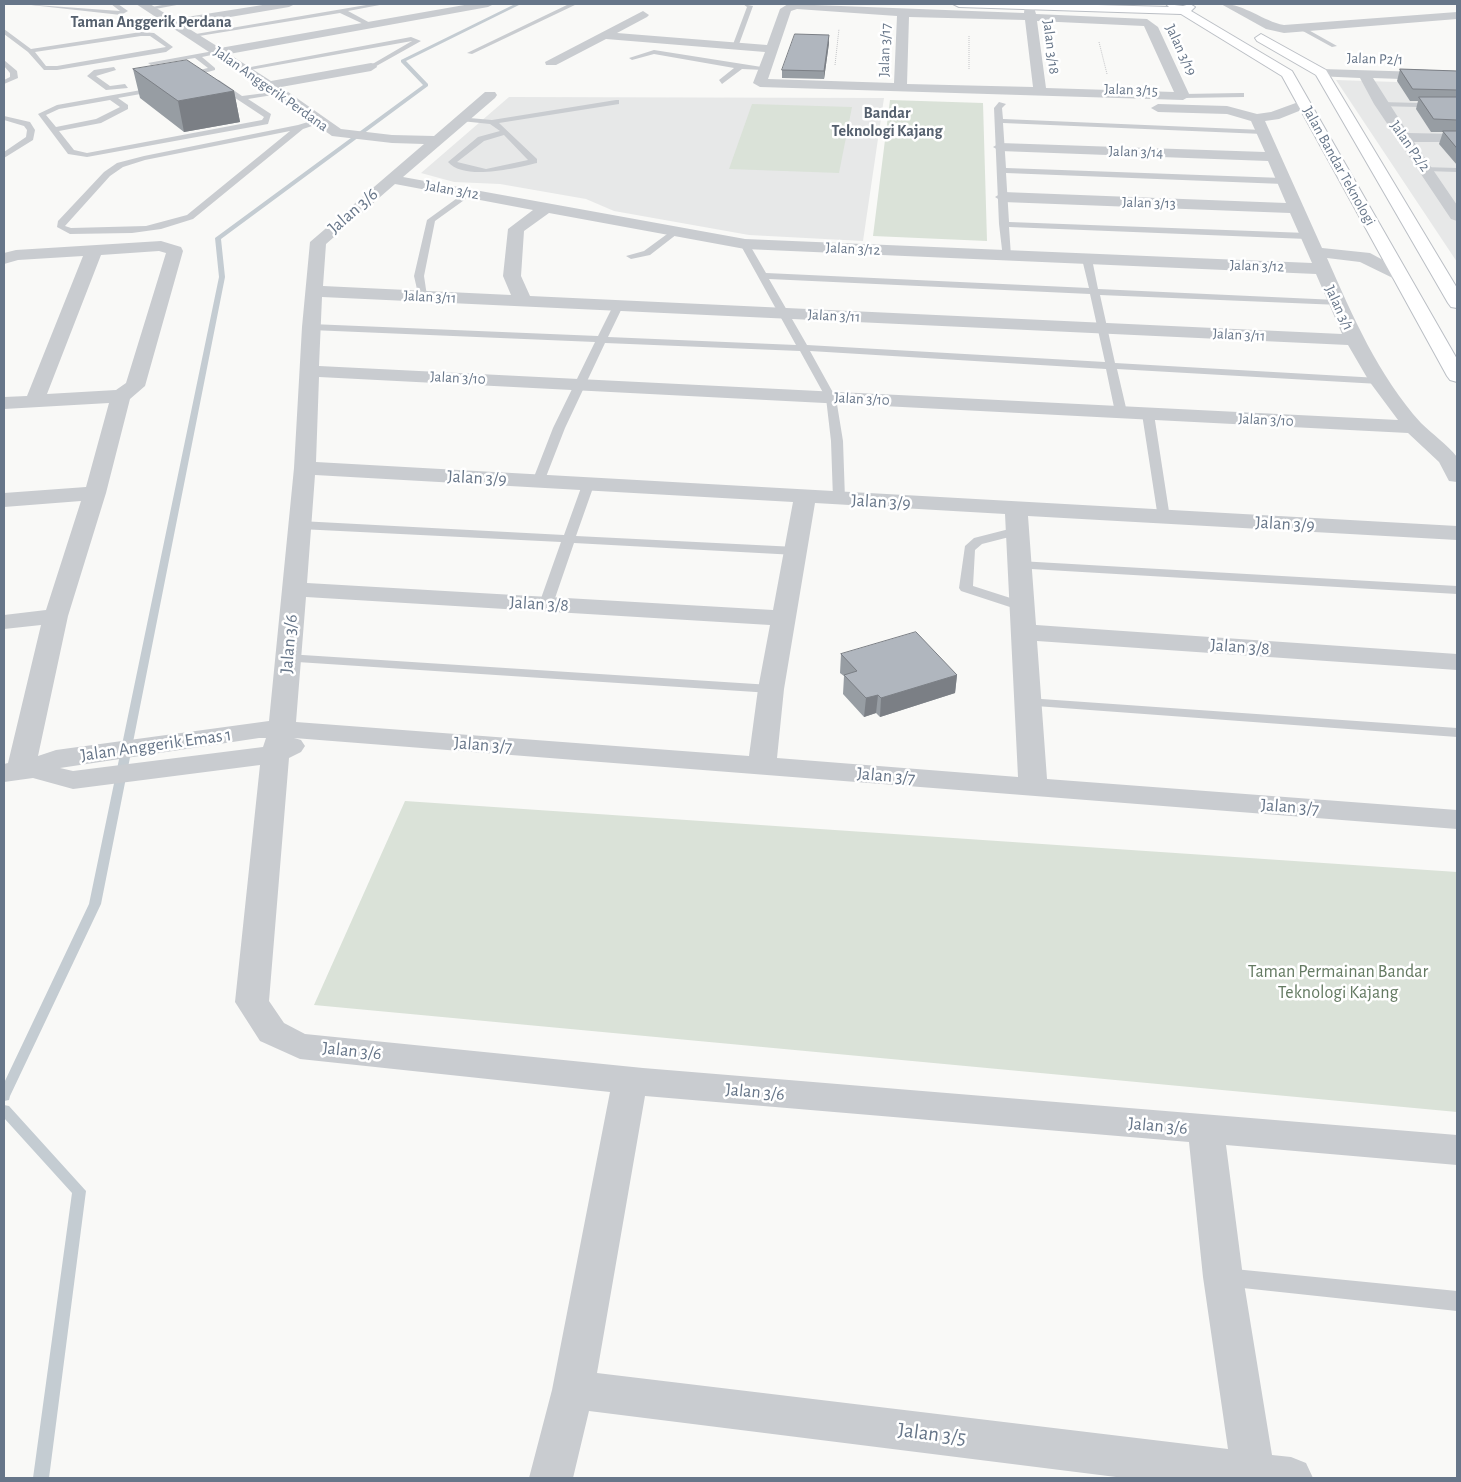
<!DOCTYPE html>
<style>
body{margin:0}
#map{position:relative;width:1461px;height:1482px;overflow:hidden;background:#f9f9f7;font-family:"Alegreya Sans",sans-serif}
canvas{display:block}
.frame{position:absolute;inset:0;border:5px solid #677689;pointer-events:none}
</style>
<div id="map">
<canvas width="1461" height="1482"></canvas>
<div class="frame"></div>
</div>
<script>
const ctx = document.querySelector('canvas').getContext('2d');
ctx.lineJoin = 'round';
function fillPath(path, color) {
  ctx.fillStyle = color;
  ctx.fill(path, 'evenodd');
}
function strokePath(path, color, width, dash) {
  ctx.strokeStyle = color;
  ctx.lineWidth = width;
  ctx.lineCap = dash ? 'butt' : 'round';
  ctx.setLineDash(dash || []);
  ctx.stroke(path);
}
function drawText(font, color, halo, rows, align = 'center') {
  ctx.font = font + ' "Alegreya Sans",sans-serif';
  ctx.lineWidth = 5;
  ctx.setLineDash([]);
  ctx.textBaseline = 'middle';
  ctx.strokeStyle = halo;
  ctx.fillStyle = color;
  for (const [text, x, y, turn = 0] of rows) {
    ctx.save();
    ctx.translate(x, y);
    ctx.rotate((+turn || 0) * Math.PI / 180);
    ctx.textAlign = isNaN(turn) ? turn : align;
    if (halo) ctx.strokeText(text, 0, 0);
    ctx.fillText(text, 0, 0);
    ctx.restore();
  }
}
fillPath(new Path2D(`
 M1336,80L1457,84V262Z
 M509,97L884,98L863,241L749,235L614,211L586,199L500,184L454,182L421,173Z`), '#e7e8e8');
fillPath(new Path2D(`
 M890,100L983,103L987,241L873,236Z
 M752,104L852,107L839,173L729,169Z
 M405,801L1457,872V1112L314,1005Z`), '#dae2d8');
fillPath(new Path2D(`
 M512,4L519,5L406,61L428,84V86L221,239L225,277L101,904L10,1096L9,1100L4,1101V1083L89,904L219,277L215,238L423,85L401,62V60L513,5Z
 M4,1105L9,1106L86,1191L49,1478H33L72,1193L4,1118Z`), '#c4ccd2');
const secondary = new Path2D(`
 M953,4H1062L1169,7L1166,4L1183,6L1190,4L1195,7L1191,11L1292,71L1457,359V382L1450,380L1447,376L1282,76L1181,14L959,7Z
 M1261,34L1326,70L1457,288V308L1451,307L1448,303L1316,75L1257,41L1255,38Z`);
strokePath(secondary, '#bbbfc5', 2);
strokePath(new Path2D(`
 M969,36V70
 M1099,42L1107,74
 M835,65L839,29`), '#c3c4c7', 1, [1, 1]);
fillPath(new Path2D(`
 M22,4L120,11L111,4H118L128,11L121,15Z
 M167,4H182L150,10L147,8Z
 M372,4H385L348,11L374,25L372,28L340,13L193,37L190,35Z
 M569,4H577L472,54L467,53Z
 M743,4L753,6L738,47L735,49L732,47L747,7Z
 M1301,28H1305L1337,46L1332,47L1301,30Z
 M4,29L31,49L141,32L154,33L173,47L166,52L57,70H44L28,52L4,34ZM141,36H150L166,47L57,66H46L35,52Z
 M411,37L421,41L371,69L369,66L412,41L244,71L240,69Z
 M219,50L221,53L202,57L215,68V70L190,77L187,73L208,68L195,58L151,65L148,63Z
 M654,50L768,68L764,70L742,69L722,84L719,80L734,68L654,54L632,60L629,58Z
 M4,60L17,71L18,78L4,84V80L10,77V73L4,66Z
 M114,67L116,70L96,76L110,86L125,84L128,88L106,90L87,76L94,70Z
 M203,79L219,80L242,96L281,91L285,93L248,99L271,114L268,124L87,157L68,154L38,114L57,105ZM203,83L214,84L264,117L262,120L87,153L74,150L59,131L101,123L128,109V105L118,98ZM110,100L120,107L96,119L56,127L46,115L59,109Z
 M1241,93H1244V97L1183,98L1179,96L1183,94Z
 M616,100H619V104L499,123L537,159V163C516,168 464,181 448,162L478,137L500,131L490,124L461,121H458V117L492,120ZM504,135L528,160L486,169L457,162L484,141Z
 M999,102L1006,104L1002,108L1003,119L1263,130L1267,132L1263,134L1003,123L1006,168L1283,178L1287,181L1283,184L1006,173L1009,222L1307,233L1312,236L1307,239L1009,227L1011,256L1003,258L999,224L994,108Z
 M1381,102L1457,104V108L1378,106L1377,104Z
 M4,116L30,122L35,130L33,140L4,158V152L26,137L27,130L24,126L4,120Z
 M318,119H321V123L303,129L193,219L161,229L132,233L70,234L57,227L58,221L104,172L117,163L144,156L298,125ZM290,131L187,215L146,226L71,228L65,226L110,176L123,167L145,160Z
 M1423,167L1457,168V172L1426,171L1422,169Z
 M467,191L474,193L435,221L424,276L427,296L419,298L414,276L427,220Z
 M674,229L681,231L650,255L631,259L626,256L644,251Z
 M742,242H748L766,273L1089,288L1082,259L1087,256L1092,259L1098,289L1337,300L1342,303L1340,305L1100,295L1115,363L1379,378L1384,381L1379,384L1117,369L1127,412L1121,415L1115,412L1106,369L810,351L836,398L843,441L845,499L839,503L833,499L831,441L826,398L800,351L605,343L565,428L544,482L538,486L532,482L553,428L595,342L311,330L306,327L311,324L598,336L613,306L618,303L623,306L608,337L796,345L740,244ZM769,279L1090,294L1105,362L807,345Z
 M1148,411L1154,414L1170,518L1164,522L1158,518L1142,414Z
 M588,481L594,485L576,536L796,547L802,551L796,555L574,543L553,604L546,608L539,604L561,542L300,529L294,525L300,521L564,535L582,485Z
 M1017,527L1021,528L1023,531L1021,534L982,544L975,550L973,586L1026,603L1028,606L1026,609H1016L961,591L959,588L965,546L974,538Z
 M1019,561L1457,586V594L1014,568L1013,565Z
 M287,654L771,685L778,689L771,693L282,661L280,658Z
 M1027,698L1457,728V737L1022,705L1020,702Z
 M1224,1268L1457,1291V1311L1224,1286L1216,1284L1213,1277L1216,1270Z`), '#c9ccd0');
fillPath(new Path2D(`
 M136,4H150L174,19L269,4H295L289,7L183,25L220,48L470,4H494L488,7L229,54L271,81L371,63L376,64L377,67L371,71L281,87L341,129L392,135L434,136L485,92H495L497,95L495,98L403,177L745,239L1312,263L1290,213L1003,202L995,197L1003,192L1286,203L1268,161L1000,151L993,147L1000,143L1265,152L1251,121L1227,114L1158,112L1151,108L1158,104L1227,106L1257,114L1271,112L1304,100L1309,101L1311,104L1309,107L1279,119L1265,121L1322,248L1370,253L1407,273L1410,277L1407,281L1401,282L1360,262L1327,258C1353,317 1378,375 1421,423C1433,435 1447,444 1457,457V482L1449,481L1439,462L1408,433L319,377L316,462L1457,526V540L1028,516L1036,625L1457,654V670L1037,641L1047,779L1457,810V829L294,738L301,740L305,746L301,752L289,758L269,1001L284,1023L305,1034L643,1068L1457,1135V1165L1226,1145L1243,1277L1272,1455L1291,1457L1306,1463L1313,1478H1124L589,1411L573,1478H529L552,1390L610,1092L300,1059L260,1041L235,1002L260,765L73,789L33,778L4,782V764L8,763L41,625L4,629V615L46,610L81,501L4,507V493L86,487L109,403L4,409V397L27,396L83,256L18,260L4,264V253L16,250L161,241L181,247L183,251L145,386L130,399L106,493L68,616L38,756L56,750L269,721L294,468L302,327L310,242L424,144L392,143L332,136L276,96ZM395,184L533,210L508,229L503,276L511,295L323,286L326,244ZM549,213L745,249L1316,274L1342,334L530,296L521,276L524,231ZM159,251L166,253L126,383L116,390L47,394L101,255ZM322,297L1348,345L1369,381L1398,420L319,366ZM315,475L793,502L773,610L307,583ZM815,503L1005,514L1018,777L777,758L784,689ZM306,597L770,625L758,689L749,756L296,722ZM259,738H266L263,747L73,771L60,768ZM645,1096L1189,1142L1203,1277L1228,1449L597,1373Z
 M788,4L1024,13L1025,4H1033L1036,14L1147,19L1158,27L1190,96L1183,100L760,87L753,83L765,52L606,39L556,65H546L545,62L643,11L649,15L647,17L617,33L767,45L780,9ZM797,9L897,16L894,83L768,79L791,11ZM909,17L1025,20L1033,87L907,84ZM1037,21L1144,26L1174,92L1046,88Z
 M1221,4C1244,3 1262,21 1284,25L1457,12V19L1284,33L1266,29Z
 M1321,69L1457,73V81L1373,78L1408,133L1457,134V142H1414L1457,205V221L1451,219L1449,216L1374,104L1360,78L1316,76L1314,73L1316,70Z`), '#c9ccd0');
fillPath(secondary, '#fff');
fillPath(new Path2D(`
 M829,43L824,79L782,78V70Z
 M133,69L234,91L240,122L184,132L140,98Z
 M1400,69L1457,71V165L1439,144L1443,132H1431L1416,109L1418,101H1410L1397,81Z
 M841,654L957,675L955,693L880,717L876,713L864,717L843,694L844,676L840,673Z`), '#979da3');
fillPath(new Path2D(`
 M829,35V43L824,79V71Z
 M234,91L240,122L184,132L178,101Z
 M957,675L955,693L880,717L881,698Z
 M878,695L876,713L864,717L866,698Z`), '#7b7f85');
const building = new Path2D(`
 M795,34L829,35L824,71L782,70Z
 M187,60L234,91L178,101L133,69Z
 M1400,69L1457,71V90L1413,89Z
 M1419,97H1457V120L1434,119Z
 M1443,131H1457V148Z
 M916,632L957,675L881,698L878,695L866,698L844,675L857,671L841,654Z`);
fillPath(building, '#b0b6be');
strokePath(building, '#7b7f85', 1);
drawText('15px', '#677689', '#fff', [
 ["Jalan 3/18",1051,47,83],
 ["Jalan 3/17",885,50,-88],
 ["Jalan 3/19",1181,50,65],
 ["Jalan P2/1",1375,59,2],
 ["Jalan Anggerik Perdana",271,89,35],
 ["Jalan 3/15",1131,90,2],
 ["Jalan P2/2",1410,146,55],
 ["Jalan 3/14",1136,152,2],
 ["Jalan Bandar Teknologi",1339,166,61],
 ["Jalan 3/12",452,190,10],
 ["Jalan 3/13",1149,203,2],
 ["Jalan 3/12",853,249,3],
 ["Jalan 3/12",1257,266,2],
 ["Jalan 3/11",430,297,3],
 ["Jalan 3/1",1339,308,65],
 ["Jalan 3/11",834,316,3],
 ["Jalan 3/11",1239,335,3],
 ["Jalan 3/10",458,378,3],
 ["Jalan 3/10",862,399,3],
 ["Jalan 3/10",1266,420,3]
]);
drawText('bold 16px', '#55606e', '#fff', [
 ["Taman Anggerik Perdana",151,22]
]);
drawText('bold 16px', '#55606e', '#fff', [
 ["Bandar",887,113],
 ["Teknologi Kajang",887,131]
]);
drawText('18px', '#677689', '#fff', [
 ["Jalan 3/6",353,211,-41],
 ["Jalan 3/9",477,478,3],
 ["Jalan 3/9",881,502,3],
 ["Jalan 3/9",1285,524,3],
 ["Jalan 3/8",539,604,3],
 ["Jalan 3/6",289,644,-85],
 ["Jalan 3/8",1240,647,4],
 ["Jalan Anggerik Emas 1",156,745,-8],
 ["Jalan 3/7",483,745,4],
 ["Jalan 3/7",886,776,5],
 ["Jalan 3/7",1290,807,4],
 ["Jalan 3/6",352,1051,6],
 ["Jalan 3/6",755,1092,5],
 ["Jalan 3/6",1158,1126,5]
]);
drawText('18px', '#647a62', '#fff', [
 ["Taman Permainan Bandar",1338,972],
 ["Teknologi Kajang",1338,993]
]);
drawText('21px', '#677689', '#fff', [
 ["Jalan 3/5",932,1434,7]
]);
</script>
